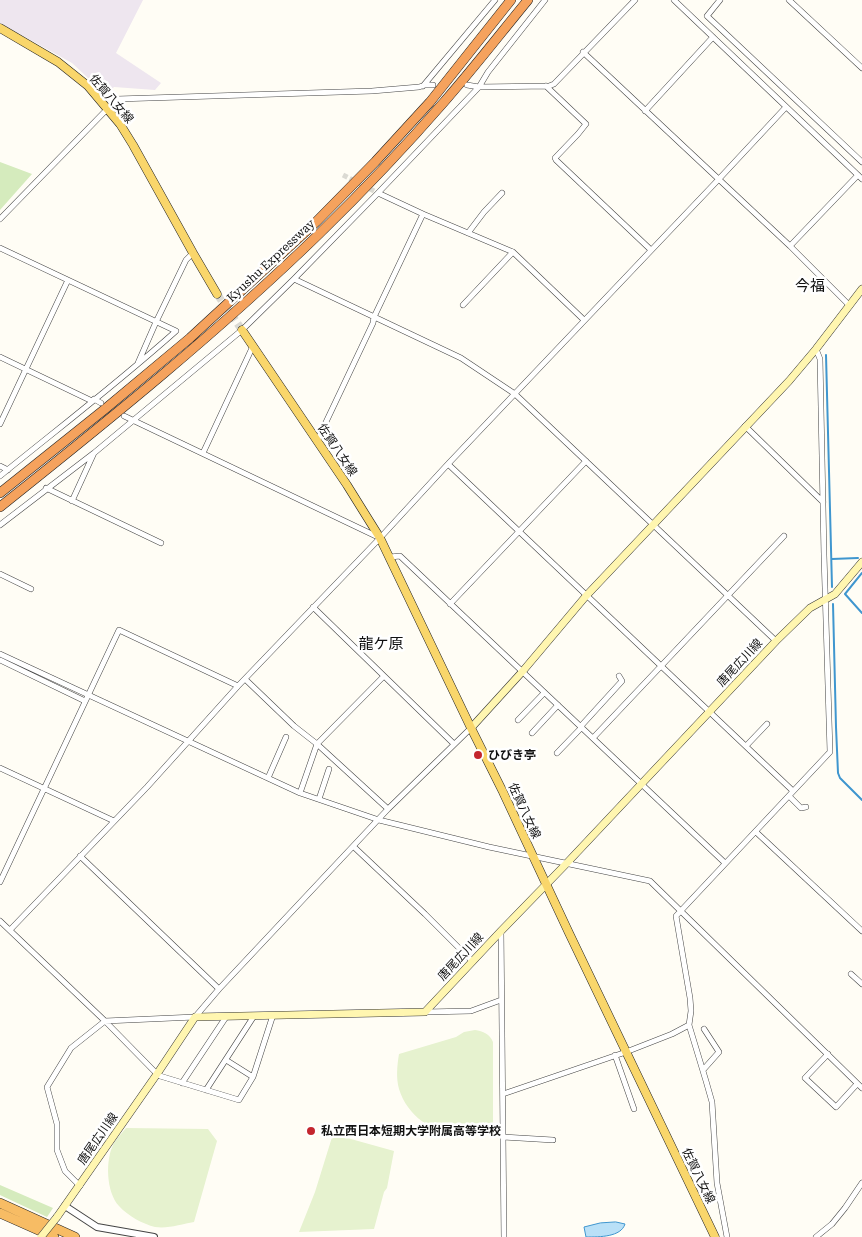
<!DOCTYPE html>
<meta charset="utf-8">
<style>
body{margin:0}
canvas{display:block;background:#fffdf5}
</style>
<canvas width="862" height="1237"></canvas>
<script>
const ctx = document.querySelector('canvas').getContext('2d');
ctx.lineJoin = 'round';
function fillPath(path, color) {
  ctx.fillStyle = color;
  ctx.fill(path, 'evenodd');
}
function strokePath(path, color, width, dash) {
  ctx.strokeStyle = color;
  ctx.lineWidth = width;
  ctx.lineCap = dash ? 'butt' : 'round';
  ctx.setLineDash(dash || []);
  ctx.stroke(path);
}
function drawText(font, color, halo, rows, align = 'center') {
  ctx.font = font + ' "Roboto Serif","Noto Sans JP",serif';
  ctx.lineWidth = 5;
  ctx.setLineDash([]);
  ctx.textBaseline = 'middle';
  ctx.strokeStyle = halo;
  ctx.fillStyle = color;
  for (const [text, x, y, turn = 0] of rows) {
    ctx.save();
    ctx.translate(x, y);
    ctx.rotate((+turn || 0) * Math.PI / 180);
    ctx.textAlign = isNaN(turn) ? turn : align;
    if (halo) ctx.strokeText(text, 0, 0);
    ctx.fillText(text, 0, 0);
    ctx.restore();
  }
}
fillPath(new Path2D(`
 M0,0H143L116,53L161,83L155,90L114,87L106,95L72,63L0,23Z`), '#eee6ef');
fillPath(new Path2D(`
 M0,162L32,174L0,210Z
 M0,1185L53,1208L47,1217L0,1195Z`), '#d5ebbd');
fillPath(new Path2D(`
 M475,1030C483,1031 490,1034 493,1042V1123C489,1125 484,1128 479,1130C447,1143 409,1122 399,1089C396,1078 397,1066 399,1054L456,1037L464,1032Z
 M126,1128L208,1129L217,1141L194,1222C182,1224 168,1229 155,1227C143,1224 128,1216 119,1206C106,1192 105,1159 114,1143C117,1138 122,1133 126,1128Z
 M333,1134L394,1151L387,1188L384,1192L374,1229L299,1232L315,1192Z`), '#e6f2cf');
const water = new Path2D(`
 M616,1222L625,1224C621,1237 600,1237 586,1237L584,1227L600,1223Z`);
fillPath(water, '#b9e0f7');
strokePath(water, '#3f96cf', 1);
strokePath(new Path2D(`
 M826,355L832,587
 M832,559L858,558
 M862,573L845,594L862,613
 M833,604L836,727L838,773L840,778L862,800`), '#3f96cf', 2);
strokePath(new Path2D(`
 M343,175L378,193`), '#dbdad3', 5, [5, 2.5]);
strokePath(new Path2D(`
 M217,294L242,330`), '#dbdad3', 8, [8, 4]);
const minor = new Path2D(`
 M674,0L862,179
 M720,0L707,16L862,162
 M789,0L862,68
 M583,52L790,246L850,306
 M467,85L479,87L549,86L554,84L635,0
 M423,86L495,0
 M546,86L586,124L578,134L555,158L556,160L651,250
 M645,111L713,37
 M378,193L423,214L513,252L584,320
 M0,219L117,99L372,91L419,87L425,85H433
 M468,233L484,212L502,193
 M790,246L858,175
 M0,248L176,331C119,382 59,428 0,476
 M294,279L461,358L515,394L776,641
 M463,305L513,252
 M0,357L92,401
 M138,363L156,322L186,260L193,253
 M94,399L101,403
 M124,416L380,538
 M0,424L68,280
 M745,426L823,502
 M317,441L373,323L374,317L423,214
 M203,453L253,346
 M448,464L793,791
 M0,466L8,470
 M46,488L161,543
 M72,501L94,453
 M0,525L94,453L242,330L294,279L378,193L479,87L488,72L545,0
 M390,557L400,556L725,863
 M0,574L31,589
 M450,604L586,461
 M313,607L454,744
 M0,654L300,793L379,820L489,847L650,881L862,1088
 M0,660L85,701
 M245,679L294,726L317,744L388,809
 M518,720L544,693
 M581,726L622,681L619,676
 M532,733L558,705
 M593,738L784,536
 M746,746L767,724
 M557,753L582,727
 M0,768L114,821
 M268,778L286,737
 M300,793L317,744L384,676
 M789,796L801,808L806,807
 M319,799L329,769
 M756,832L862,931
 M354,847L425,914L473,962
 M80,856L219,989
 M0,882L119,630L238,686
 M0,921L105,1021L157,1074L160,1076L239,1100L253,1077L273,1015
 M10,930L147,787L238,686L380,538L448,464L718,180L786,107
 M501,931L504,1237
 M851,974L862,984
 M425,1012L471,1011L501,1000
 M828,1054L805,1078L836,1107L857,1084
 M615,1055L634,1109
 M226,1060L253,1077
 M703,1070L719,1052L704,1029
 M182,1083L226,1017
 M206,1090L254,1016
 M503,1094L626,1052L672,1034L689,1025
 M503,1137L553,1140
 M80,1186L65,1171L57,1150V1124L47,1087L71,1048L105,1021L195,1017L219,989L388,809L471,728
 M727,1237L717,1183L712,1102L706,1081L689,1025L691,1011L690,998L676,916L830,752L824,555L820,359L816,349
 M816,1237L832,1224L845,1208L862,1183`);
const tertiary = new Path2D(`
 M65,1206L97,1227L154,1237`);
const secondary = new Path2D(`
 M471,728L522,672L586,596L789,381L816,349L862,289
 M57,1217L157,1074L195,1017L425,1012L501,931L566,864L776,641L810,608L835,594L862,562`);
const primary = new Path2D(`
 M0,28L58,62L88,86L120,124L133,145L193,253L217,294
 M242,330L347,485L380,538L471,728L503,792L569,933L715,1237`);
const trunk = new Path2D(`
 M0,1203L75,1237
 M0,1213L54,1237`);
const motorway = new Path2D(`
 M0,493L105,409L190,338L316,222L375,162L430,102L511,0
 M0,507C109,420 218,332 319,234C362,192 404,148 444,102C473,69 500,34 528,0`);
strokePath(minor, '#444', 6);
strokePath(tertiary, '#444', 8);
strokePath(secondary, '#333', 8);
strokePath(primary, '#222', 9);
strokePath(trunk, '#222', 10);
strokePath(motorway, '#222', 10);
strokePath(minor, '#fff', 5);
strokePath(tertiary, '#fff', 6);
strokePath(secondary, '#fff6b0', 7);
strokePath(primary, '#f9d66b', 8);
strokePath(trunk, '#f7bc64', 9);
strokePath(motorway, '#f5a25d', 9);
const secondaryBridge = new Path2D(`
 M41,1237L57,1217`);
strokePath(secondaryBridge, '#333', 8, []);
strokePath(secondaryBridge, '#fff6b0', 7);
for (const [x, y, r, color] of [
 [478,755,5,"#c4262e"],
 [311,1131,5,"#c4262e"]
]) {
  const dot = new Path2D();
  dot.arc(x, y, r, 0, 2 * Math.PI);
  ctx.fillStyle = color;
  ctx.fill(dot);
  strokePath(dot, '#fff', 2);
}
drawText('12px', '#111', '#fff', [
 ["佐賀八女線",111,99,49],
 ["Kyushu Expressway",271,261,-43],
 ["佐賀八女線",337,450,56],
 ["唐尾広川線",740,663,-47],
 ["佐賀八女線",524,811,65],
 ["唐尾広川線",461,957,-47],
 ["唐尾広川線",98,1139,-55],
 ["佐賀八女線",698,1176,64]
]);
drawText('bold 12px', '#111', '#fff', [
 ["ひびき亭",488,755],
 ["私立西日本短期大学附属高等学校",321,1131]
], 'left');
drawText('15px', '#111', '#fff', [
 ["今福",810,287],
 ["龍ケ原",381,645]
]);
</script>
